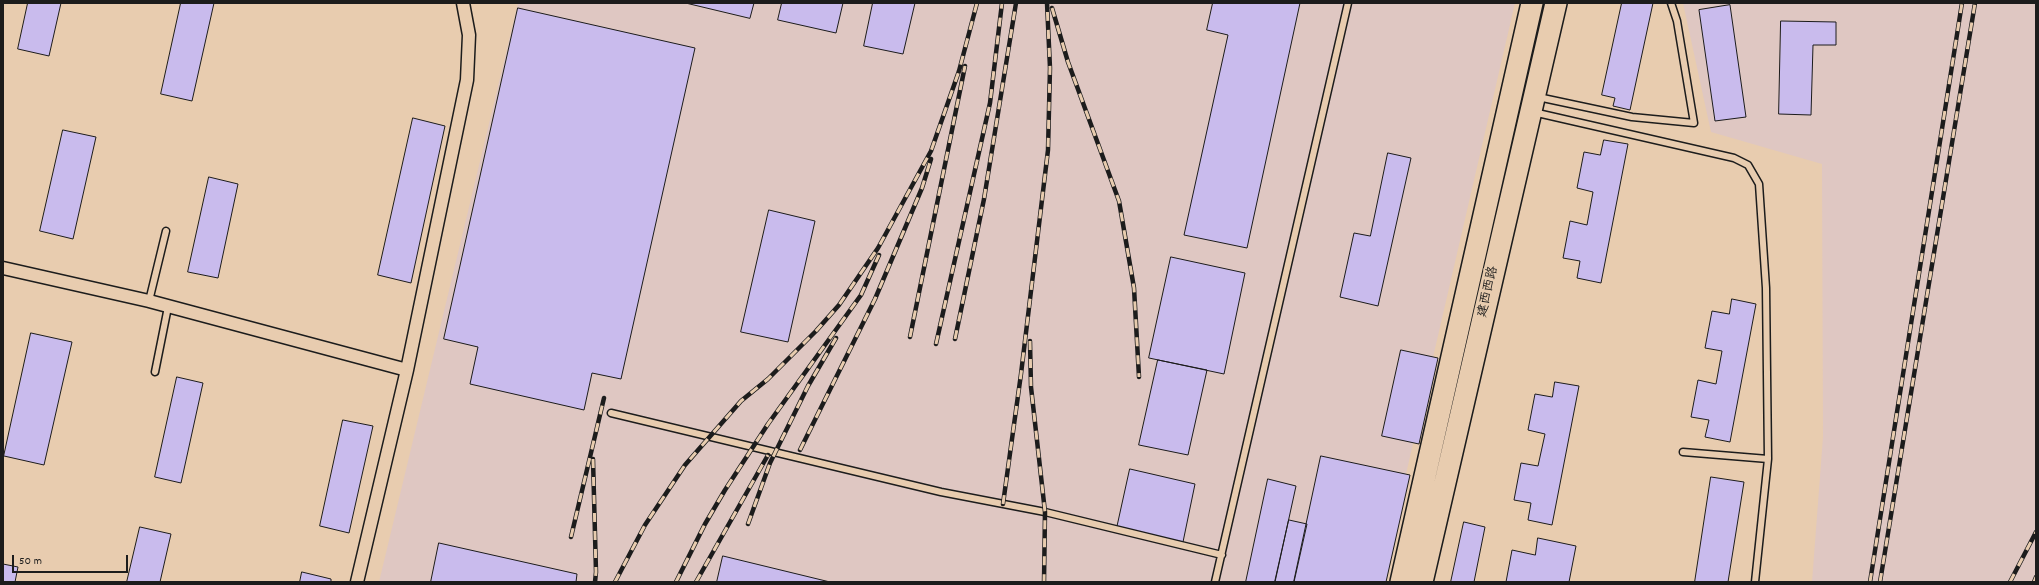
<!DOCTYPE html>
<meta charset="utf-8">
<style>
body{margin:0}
#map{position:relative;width:2039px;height:585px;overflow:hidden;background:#e8ccaf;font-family:Dekko,sans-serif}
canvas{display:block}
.frame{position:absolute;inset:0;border:4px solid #1c1c1c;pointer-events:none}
.scale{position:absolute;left:12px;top:555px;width:116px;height:18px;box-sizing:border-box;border:2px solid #1c1c1c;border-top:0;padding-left:5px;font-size:12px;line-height:14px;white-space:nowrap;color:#1c1c1c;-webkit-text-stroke:3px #e8ccaf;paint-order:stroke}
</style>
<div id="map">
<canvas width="2039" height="585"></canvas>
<div class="frame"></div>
<div class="scale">50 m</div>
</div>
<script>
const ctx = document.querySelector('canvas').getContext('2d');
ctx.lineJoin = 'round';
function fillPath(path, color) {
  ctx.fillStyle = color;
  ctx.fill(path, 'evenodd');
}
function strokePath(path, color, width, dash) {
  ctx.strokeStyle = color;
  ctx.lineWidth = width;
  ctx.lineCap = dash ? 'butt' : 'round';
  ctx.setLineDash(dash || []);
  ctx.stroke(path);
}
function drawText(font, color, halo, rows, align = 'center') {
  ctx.font = font + ' Dekko,"LXGW WenKai TC",sans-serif';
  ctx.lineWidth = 3.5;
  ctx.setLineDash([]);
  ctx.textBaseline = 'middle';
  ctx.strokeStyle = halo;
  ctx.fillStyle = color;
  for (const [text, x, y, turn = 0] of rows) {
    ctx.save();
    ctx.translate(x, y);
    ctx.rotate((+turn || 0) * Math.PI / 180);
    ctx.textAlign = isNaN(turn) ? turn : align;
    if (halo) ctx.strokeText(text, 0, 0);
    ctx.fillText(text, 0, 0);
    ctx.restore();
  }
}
fillPath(new Path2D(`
 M518,3H1515L1381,582H379Z
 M1683,3H2036V582H1812L1823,437L1822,164L1711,132Z`), '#dfc7c2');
const building = new Path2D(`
 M28,3H61L49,56L18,49Z
 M181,3H214L192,101L161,94Z
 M686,3H754L750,18Z
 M782,3H843L836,33L778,20Z
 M873,3H915L903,54L864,46Z
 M1213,3H1300L1247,248L1184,235L1228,35L1207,30Z
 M1622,3H1653L1630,110L1613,106L1615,98L1602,95Z
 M1730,5L1746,117L1715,121L1699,10Z
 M518,8L695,48L621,379L592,373L584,410L470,384L478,347L444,339Z
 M1781,21L1836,22V45H1813L1811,115L1779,114Z
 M413,118L445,126L411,283L378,275Z
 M63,130L96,137L73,239L40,231Z
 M1604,140L1628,144L1601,283L1577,278L1580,261L1563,258L1570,221L1587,225L1593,192L1577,188L1584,152L1600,155Z
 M1388,153L1411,158L1378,306L1340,297L1354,233L1370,236Z
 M209,177L238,184L218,278L188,272Z
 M769,210L815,221L788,342L741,332Z
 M1171,257L1245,273L1224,374L1149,358Z
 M1732,299L1756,304L1730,442L1705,437L1709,420L1691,417L1698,380L1716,384L1722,351L1705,348L1712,311L1729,314Z
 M31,333L72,342L44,465L4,456Z
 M1401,350L1438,358L1419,444L1382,436Z
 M1158,360L1207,370L1188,455L1139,445Z
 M177,377L203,383L181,483L155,477Z
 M1555,382L1579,386L1552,525L1528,520L1531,503L1514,500L1521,463L1538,466L1545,434L1528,430L1535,394L1552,397Z
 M343,420L373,426L349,533L320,526Z
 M1321,456L1410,475L1386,582H1294Z
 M1130,469L1195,484L1183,542L1117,528Z
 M1711,477L1744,482L1728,582H1695Z
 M1268,479L1296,486L1275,582H1246Z
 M1289,520L1307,524L1294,582H1275Z
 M1464,522L1485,527L1474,582H1451Z
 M140,527L171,534L160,582H127Z
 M1538,538L1576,546L1569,582H1506L1512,550L1535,555Z
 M439,543L577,574L576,582H431Z
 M723,556L830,582H717Z
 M3,564L18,567L15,582H3Z
 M302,572L331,579V582H300Z`);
fillPath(building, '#c9bbed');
strokePath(building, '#1c1c1c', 1);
const service = new Path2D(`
 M1538,97L1632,117L1694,123L1677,21L1671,3
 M1533,112L1734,158L1748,165L1759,184L1766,288L1768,459L1755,582
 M149,301L166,231
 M155,372L168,307
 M611,413L941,492L1045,512L1222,555
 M1683,452L1768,459
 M1215,582L1348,3`);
const minor = new Path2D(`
 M3,268L149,301L407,370
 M357,582L407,370L467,80L469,35L463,3`);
const trunk = new Path2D(`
 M1401,582L1532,3
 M1422,582L1556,3`);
strokePath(service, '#1c1c1c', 9);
strokePath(minor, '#1c1c1c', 15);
strokePath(trunk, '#1c1c1c', 24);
strokePath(service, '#e8ccaf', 6);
strokePath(minor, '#e8ccaf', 12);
strokePath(trunk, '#e8ccaf', 21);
const rail = new Path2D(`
 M1052,8L1068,62L1119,201L1134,288L1139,377
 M910,337L965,66
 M955,339L984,199L1016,3
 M1030,341L1031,387L1045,512L1044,582
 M936,344L990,103L1002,3
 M800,450L875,299L922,188L931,159
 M593,459L596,572L595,582
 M1003,504L1021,374L1048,150L1050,68L1047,3
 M748,524L770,463L808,386L836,338
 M571,537L604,398
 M615,582L645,525L685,465L741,401L768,379L816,331L839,305L878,248L931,151L959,71L977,3
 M676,582L705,524L725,490L768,424L861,295L879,255
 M696,582L768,455
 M1870,582L1962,3
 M1880,582L1975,3
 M2010,582L2036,532
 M2034,582L2036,577`);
strokePath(rail, '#1c1c1c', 4.5);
strokePath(rail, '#e8ccaf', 3, [9]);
drawText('13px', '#1c1c1c', '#e8ccaf', [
 ["建西西路",1489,292,-77]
]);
</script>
